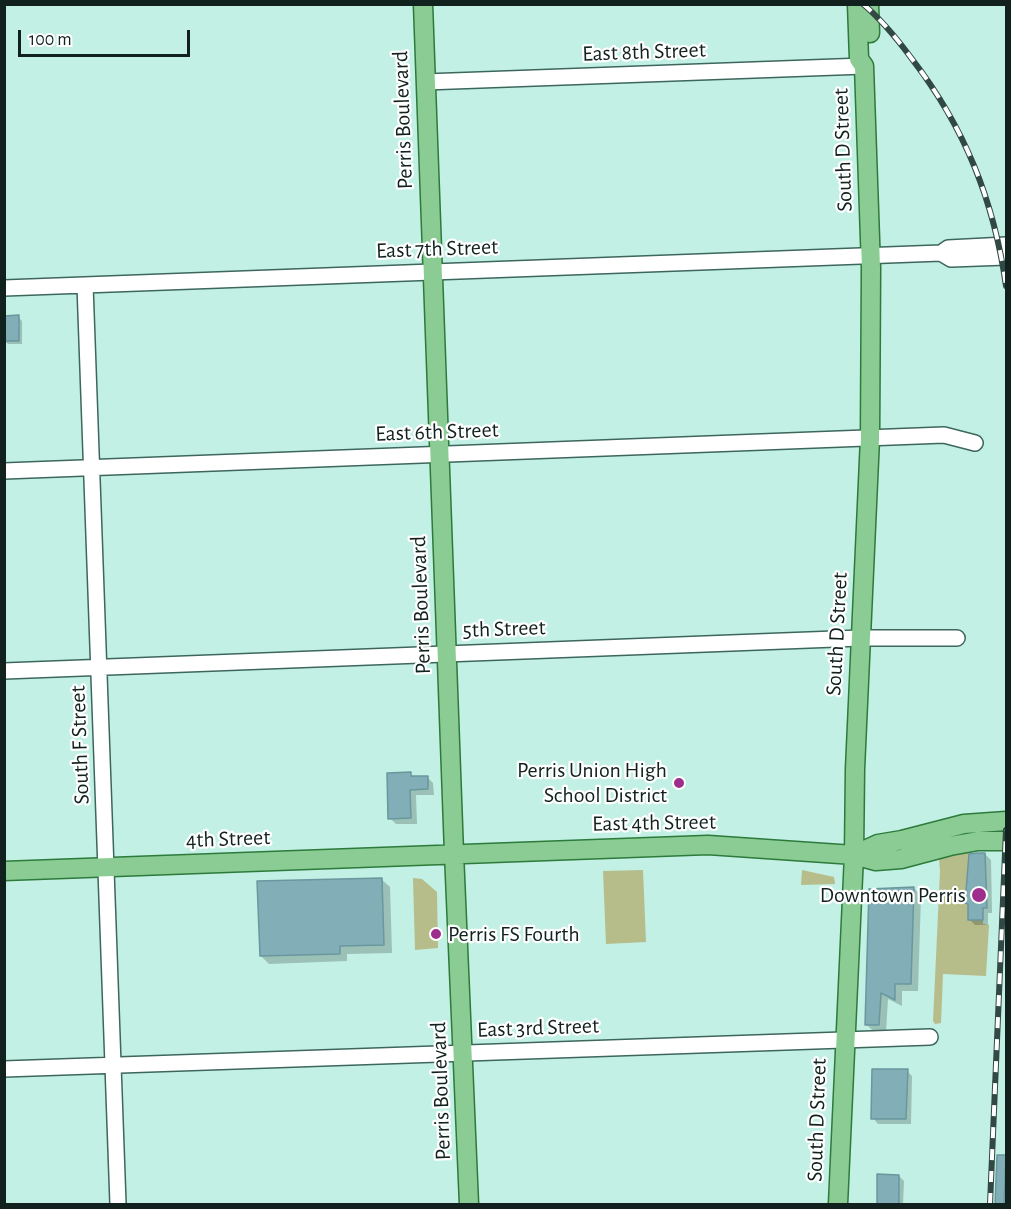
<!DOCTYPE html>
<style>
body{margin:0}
#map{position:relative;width:1011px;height:1209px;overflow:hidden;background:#c2f0e4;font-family:"Alegreya Sans",sans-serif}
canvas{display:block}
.frame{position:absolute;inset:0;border:6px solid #11221e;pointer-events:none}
.scale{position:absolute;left:18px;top:30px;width:172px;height:27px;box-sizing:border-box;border:3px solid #11221e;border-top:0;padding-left:8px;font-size:18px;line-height:21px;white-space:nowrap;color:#11221e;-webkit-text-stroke:4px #fff;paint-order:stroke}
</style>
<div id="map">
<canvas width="1011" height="1209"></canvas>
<div class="frame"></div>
<div class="scale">100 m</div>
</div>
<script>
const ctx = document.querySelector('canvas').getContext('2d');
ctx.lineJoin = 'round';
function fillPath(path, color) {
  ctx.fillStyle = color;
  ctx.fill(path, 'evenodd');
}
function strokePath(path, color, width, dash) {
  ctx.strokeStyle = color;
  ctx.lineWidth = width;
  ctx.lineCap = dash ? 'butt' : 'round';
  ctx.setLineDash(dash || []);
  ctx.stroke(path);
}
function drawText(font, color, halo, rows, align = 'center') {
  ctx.font = font + ' "Alegreya Sans",sans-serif';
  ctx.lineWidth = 4.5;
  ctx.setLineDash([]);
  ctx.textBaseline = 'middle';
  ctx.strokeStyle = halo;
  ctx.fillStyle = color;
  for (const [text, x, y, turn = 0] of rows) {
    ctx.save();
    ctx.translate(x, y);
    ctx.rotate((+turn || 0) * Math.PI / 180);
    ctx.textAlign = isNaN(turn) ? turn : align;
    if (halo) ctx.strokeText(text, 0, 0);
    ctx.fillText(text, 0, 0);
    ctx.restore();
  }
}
fillPath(new Path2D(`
 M969,852L968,885H966L965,903L968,904V919L983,920V924L989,925L986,976L943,974L941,1023L935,1024L933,1021L940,871L939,859Z
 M643,870L646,942L606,944L603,871Z
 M802,870L834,877L835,884L801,885Z
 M413,878L422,879L437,892L438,948L415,950Z`), '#b7bd8a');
fillPath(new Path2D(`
 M18,317L22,321V344H8L4,341Z
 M410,773L414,778L427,777L433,783L434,795H416L417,824H396L390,818Z
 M985,854L991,860L992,913H988V925H975L969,919V905L967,903Z
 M381,879L390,887L392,953L347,954V961L269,964L261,956Z
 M914,888L921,896L918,991H902V1006L888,999L886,1032H874L866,1024Z
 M907,1071L912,1076L911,1124H878L873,1118Z
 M998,1156L1006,1157L1005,1204H996Z
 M899,1176L904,1181L903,1204H864V1203H878Z`), '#0003');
const building = new Path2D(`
 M19,315V341H4V316Z
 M411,772V776H428V789L410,790L411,818L388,819L387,773Z
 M977,853H985L987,908H983V920H968V904L965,903L969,854Z
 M382,878L384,945L340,946V954L260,956L257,881Z
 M914,887L911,984H895V1000L881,993L879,1025H865L869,889Z
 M872,1069H908L906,1119H871Z
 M997,1155H1006L1004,1204H995Z
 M877,1174L899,1175V1204H877Z`);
fillPath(building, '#82afb7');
strokePath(building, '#6a979e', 1.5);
const minor = new Path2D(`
 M425,82L864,66
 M941,253L948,248L1006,245
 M85,285L118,1204
 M4,288L941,253L951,259L1006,257
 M4,471L944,435L975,443
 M4,671L861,638H957
 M4,1069L930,1037`);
const major = new Path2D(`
 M423,4L454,853L469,1204
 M869,4L870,33
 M854,855L878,844L902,840L964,824L1006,821
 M4,871L708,845L854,855L876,861L901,859L950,846L978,841H1006
 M838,1204L854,855L855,769L870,438L871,268L864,66L859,59L857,4`);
strokePath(minor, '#3d665c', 18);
strokePath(major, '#2d7a3b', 21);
strokePath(minor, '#fff', 15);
strokePath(major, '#8acc93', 18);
const rail = new Path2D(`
 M863,4C882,20 898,40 912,59C965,128 994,201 1006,286
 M990,1204L1006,830`);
strokePath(rail, '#324843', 6);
strokePath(rail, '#fff', 4, [11]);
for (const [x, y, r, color] of [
 [679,783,6,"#9d2e8c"],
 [979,895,8,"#9d2e8c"],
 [436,934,6,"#9d2e8c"]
]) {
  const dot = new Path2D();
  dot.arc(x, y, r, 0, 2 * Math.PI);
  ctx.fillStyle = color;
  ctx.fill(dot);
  strokePath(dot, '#fff', 2);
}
drawText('22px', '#11221e', '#fff', [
 ["East 8th Street",644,52,-2],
 ["Perris Boulevard",403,120,-92],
 ["South D Street",843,150,-92],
 ["East 7th Street",437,249,-2],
 ["East 6th Street",437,432,-2],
 ["Perris Boulevard",421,605,-92],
 ["5th Street",504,629,-2],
 ["South D Street",837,634,-87],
 ["South F Street",80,745,-92],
 ["East 4th Street",654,823,-1],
 ["4th Street",228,839,-2],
 ["East 3rd Street",538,1028,-2],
 ["Perris Boulevard",441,1091,-92],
 ["South D Street",817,1120,-88]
]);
drawText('22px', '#11221e', '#fff', [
 ["Perris Union High",667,770],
 ["School District",667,795],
 ["Downtown Perris",966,895],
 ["Perris FS Fourth",448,934,"left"]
], 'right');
</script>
